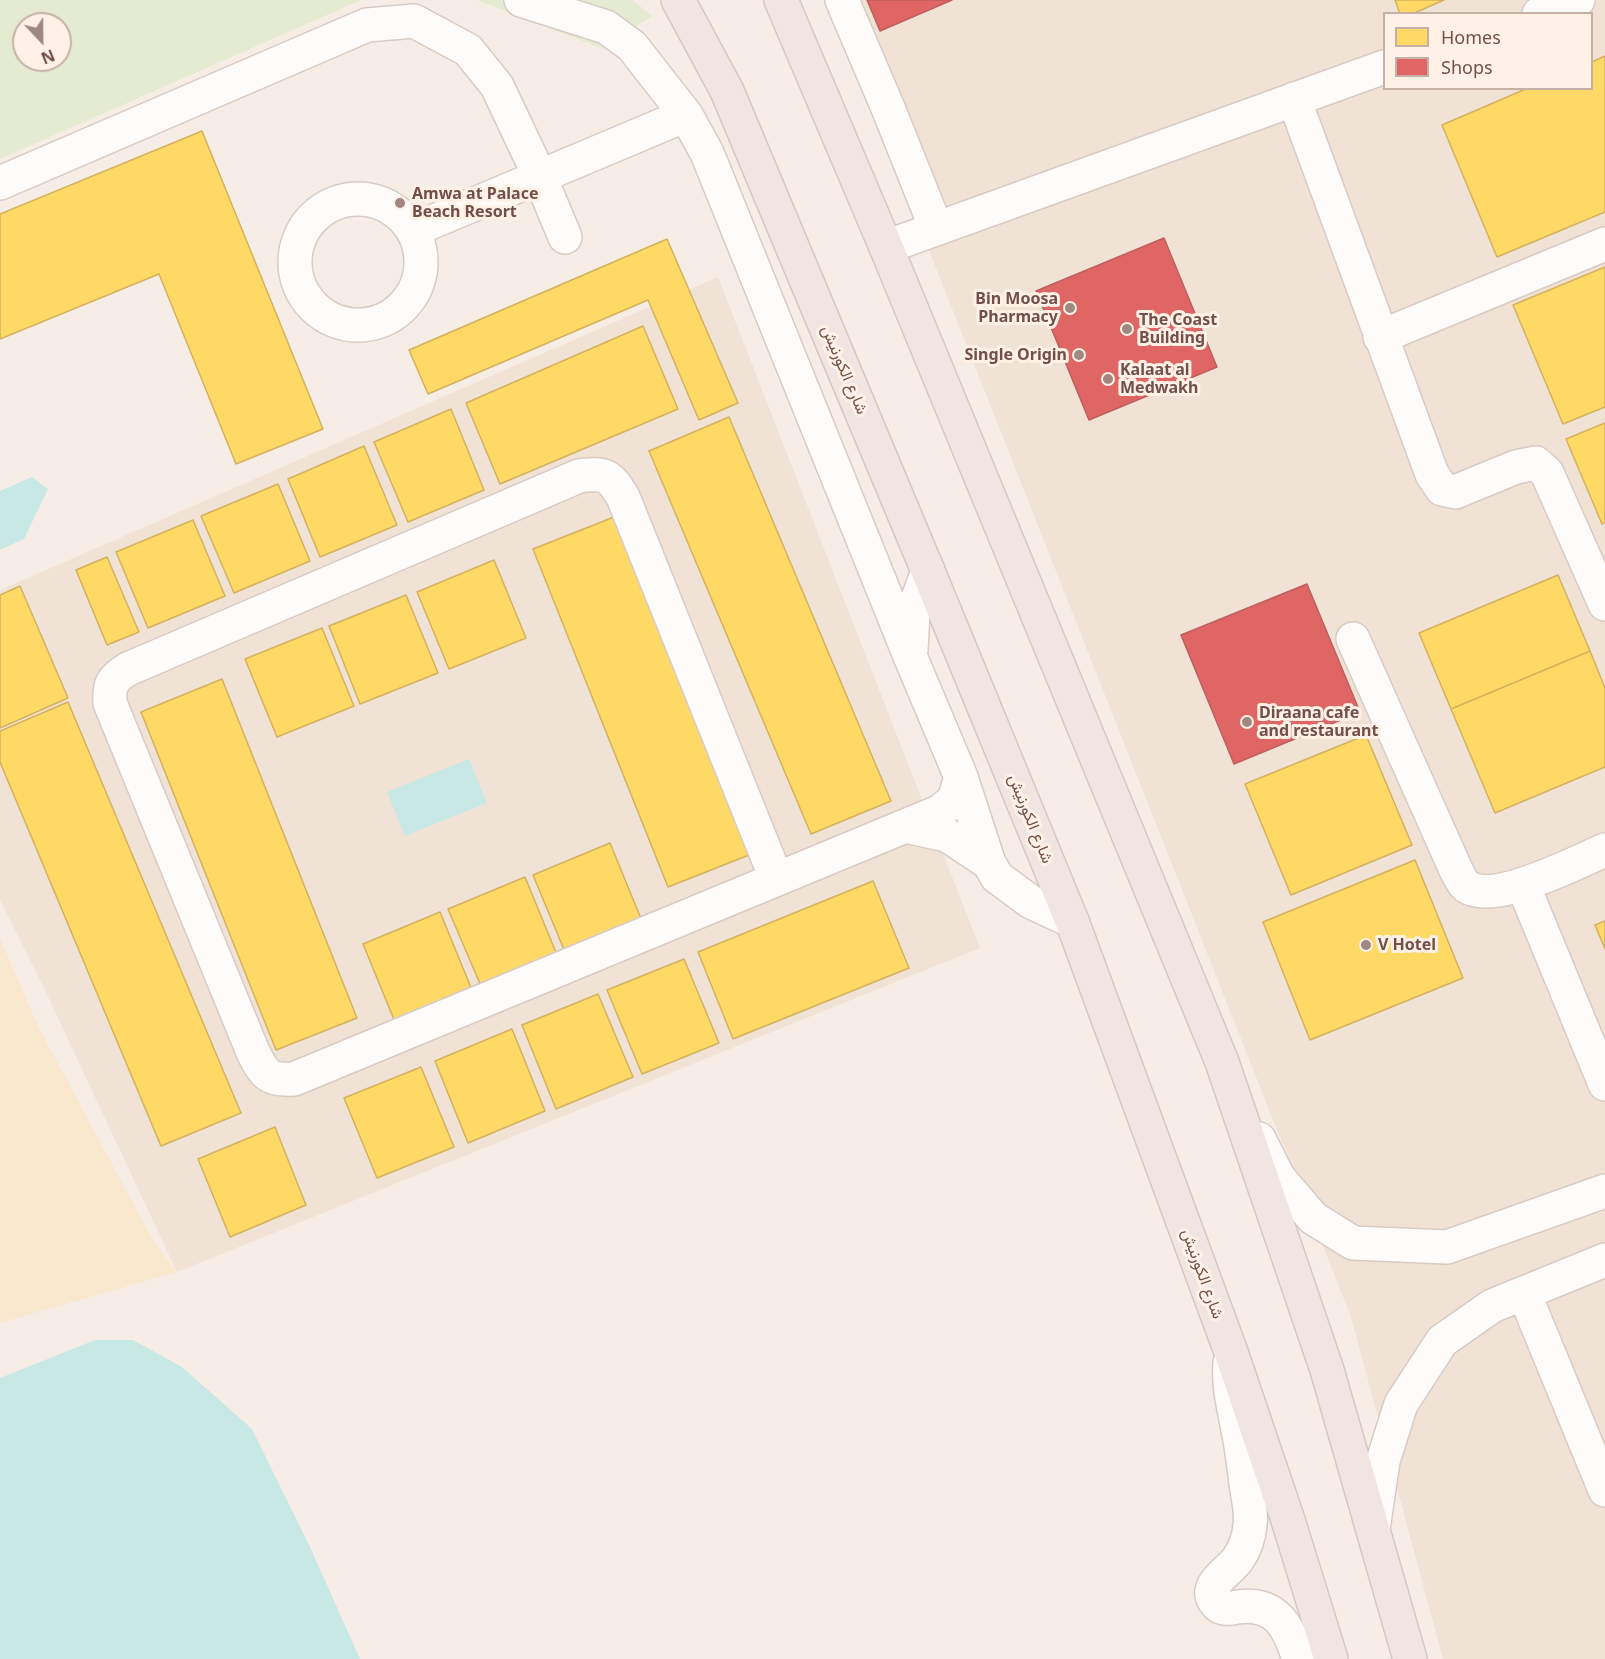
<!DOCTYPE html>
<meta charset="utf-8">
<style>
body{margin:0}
#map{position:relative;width:1605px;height:1659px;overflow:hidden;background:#f6eee6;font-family:"Noto Sans",sans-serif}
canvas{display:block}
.legend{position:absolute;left:1383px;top:12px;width:210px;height:78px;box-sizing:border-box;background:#fff1e6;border:2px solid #c7b1a7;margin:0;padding:8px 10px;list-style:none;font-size:18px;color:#725048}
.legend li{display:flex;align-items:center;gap:12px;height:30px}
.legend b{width:30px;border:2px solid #c7b1a7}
.north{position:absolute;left:12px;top:12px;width:60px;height:60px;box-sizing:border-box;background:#fff1e6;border:2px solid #c7b1a7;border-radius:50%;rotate:158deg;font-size:16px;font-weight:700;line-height:24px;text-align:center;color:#725048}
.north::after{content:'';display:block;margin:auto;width:21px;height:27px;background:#a0877f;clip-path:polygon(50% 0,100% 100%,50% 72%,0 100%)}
</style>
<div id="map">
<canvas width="1605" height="1659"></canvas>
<ul class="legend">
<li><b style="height:16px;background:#ffd966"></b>Homes</li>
<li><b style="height:16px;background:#e06666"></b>Shops</li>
</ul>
<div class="north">N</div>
</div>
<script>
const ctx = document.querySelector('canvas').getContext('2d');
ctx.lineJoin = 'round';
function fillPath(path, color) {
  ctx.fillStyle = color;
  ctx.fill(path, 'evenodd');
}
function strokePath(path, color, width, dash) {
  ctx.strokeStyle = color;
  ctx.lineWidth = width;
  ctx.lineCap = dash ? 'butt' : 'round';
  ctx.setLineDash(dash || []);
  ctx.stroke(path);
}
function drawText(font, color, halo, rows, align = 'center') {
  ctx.font = font + ' "Noto Sans",Vazirmatn,sans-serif';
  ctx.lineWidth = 6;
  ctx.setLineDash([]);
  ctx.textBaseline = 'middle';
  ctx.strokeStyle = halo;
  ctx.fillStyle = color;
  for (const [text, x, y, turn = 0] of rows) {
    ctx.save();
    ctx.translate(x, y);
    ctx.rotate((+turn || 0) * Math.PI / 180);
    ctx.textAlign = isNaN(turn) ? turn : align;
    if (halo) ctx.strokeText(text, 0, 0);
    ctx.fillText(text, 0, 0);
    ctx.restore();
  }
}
fillPath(new Path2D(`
 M830,0H1605V1659H1443L1351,1317ZM1384,14H1592V88H1384Z
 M718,277L980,948L177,1272L42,984L0,900V590Z`), '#f1e2d6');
fillPath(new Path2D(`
 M0,0H361L0,159ZM24,24H60V60H24Z
 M477,0H633L652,16L603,49Z`), '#e5ebd1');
fillPath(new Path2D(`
 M0,938L39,1028L154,1242L177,1272L0,1323Z`), '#f9e8ce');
fillPath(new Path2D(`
 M32,477L48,489L24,539L0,550V491Z
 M469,759L487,803L405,836L387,792Z
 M95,1340H133L182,1367L252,1429L310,1547L360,1659H0V1378Z`), '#c8e8e5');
const homes = new Path2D(`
 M1395,0H1444L1412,14H1400Z
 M1605,56V212L1497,257L1442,125L1528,88H1592V62Z
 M202,131L323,429L236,464L159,274L0,339V214Z
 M667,239L738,403L699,420L648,300L428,394L409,350Z
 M1605,267V407L1563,424L1513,305Z
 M643,326L678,409L500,484L466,403Z
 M451,409L484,490L408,522L374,442Z
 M729,417L891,801L811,834L649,451Z
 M1605,423V523L1602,524L1566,439Z
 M364,446L397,525L320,557L288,479Z
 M278,484L310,561L234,593L201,516Z
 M614,517L749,855L668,887L533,549Z
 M193,520L225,596L148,628L116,552Z
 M107,557L139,632L107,645L76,570Z
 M494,560L526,638L449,669L417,592Z
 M1558,575L1590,651L1451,709L1419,633Z
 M20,586L68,698L0,728V595Z
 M406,595L438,673L360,704L329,626Z
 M322,628L354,706L277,737L245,659Z
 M1590,651L1605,688V767L1495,813L1451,709Z
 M222,679L357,1018L276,1050L141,712Z
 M68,702L241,1113L161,1146L0,762V731Z
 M1366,735L1412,845L1291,895L1245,784Z
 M610,843L642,921L565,952L533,875Z
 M1415,860L1463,978L1310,1040L1263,922Z
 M525,877L557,955L481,986L448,909Z
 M873,881L909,968L733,1039L698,952Z
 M440,912L472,990L395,1022L363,944Z
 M1605,921V949L1595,925Z
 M684,959L719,1043L642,1074L607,990Z
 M598,994L633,1077L556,1109L522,1025Z
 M512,1029L545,1111L468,1143L435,1061Z
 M421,1067L454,1147L377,1178L344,1098Z
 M275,1127L306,1205L230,1237L198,1159Z`);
fillPath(homes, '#ffd966');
strokePath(homes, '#d5b05d', 1.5);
const shops = new Path2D(`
 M867,0H952L880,31Z
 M1164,238L1217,367L1089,420L1036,291Z
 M1307,584L1360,712L1234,764L1181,635Z`);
fillPath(shops, '#e06666');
strokePath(shops, '#bf5f5d', 1.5);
const minor = new Path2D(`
 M521,0L606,27L632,46L686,115L707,153L910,656L961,777L989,863L997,877L1031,902L1072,921
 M842,0L888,108L936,228
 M1539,14L1578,0
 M1294,99L1432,474L1442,489L1455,492L1516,467L1536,463L1547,473L1605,604
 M0,183L367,25L414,21L468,50L497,86L540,177L565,237
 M295 262a63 63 0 1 1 126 0a63 63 0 1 1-126 0Z
 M413,230L686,115
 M886,247L1384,67
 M1380,337L1605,244
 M1353,639L1456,870C1459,875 1462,883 1466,886C1493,906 1577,862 1605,850
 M911,650L913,612L928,571
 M905,826L947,835L989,863
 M776,878L623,497C609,474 605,473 579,476L128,669C112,679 109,684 110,703L253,1052C264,1074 268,1081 294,1079L939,812L954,800L961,777
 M1523,885L1605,1084
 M1259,1139L1278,1177L1313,1218L1353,1243L1447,1247L1605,1191
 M1524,1293L1605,1490
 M1230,1363C1228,1387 1234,1407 1238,1430C1242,1448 1244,1466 1246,1484C1248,1498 1252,1512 1250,1525C1249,1537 1245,1549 1238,1559C1230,1571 1201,1586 1216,1603C1221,1610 1229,1609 1237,1607C1276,1601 1289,1627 1299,1659
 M1373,1529L1383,1461L1401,1404L1442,1341L1492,1306L1605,1260`);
const highway = new Path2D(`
 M678,0L727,91L928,571L1072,921L1231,1352L1288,1520L1331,1659
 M781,0L886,247L1222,1062L1327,1370L1410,1659`);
strokePath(minor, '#d7cbc4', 36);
strokePath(highway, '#d5c8c4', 36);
strokePath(minor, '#fefcfb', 33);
strokePath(highway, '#f0e5e2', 33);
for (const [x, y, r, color] of [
 [400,203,6,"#a0877f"],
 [1070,308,6,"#a0877f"],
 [1127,329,6,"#a0877f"],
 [1079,355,6,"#a0877f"],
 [1108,379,6,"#a0877f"],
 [1247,722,6,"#a0877f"],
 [1366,945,6,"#a0877f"]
]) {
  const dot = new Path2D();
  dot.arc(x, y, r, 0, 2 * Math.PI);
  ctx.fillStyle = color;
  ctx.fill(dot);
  strokePath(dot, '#fff1e6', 2);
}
drawText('bold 16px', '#725048', '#fff1e6', [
 ["Amwa at Palace",412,194],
 ["Beach Resort",412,212],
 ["Bin Moosa",1058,299,"right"],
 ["Pharmacy",1058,317,"right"],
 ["The Coast",1139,320],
 ["Building",1139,338],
 ["Single Origin",1067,355,"right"],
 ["Kalaat al",1120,370],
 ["Medwakh",1120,388],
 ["Diraana cafe",1259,713],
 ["and restaurant",1259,731],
 ["V Hotel",1378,945]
], 'left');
drawText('16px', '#725048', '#fff1e6', [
 ["شارع الكورنيش",844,370,67],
 ["شارع الكورنيش",1030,819,68],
 ["شارع الكورنيش",1202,1274,70]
]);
</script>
